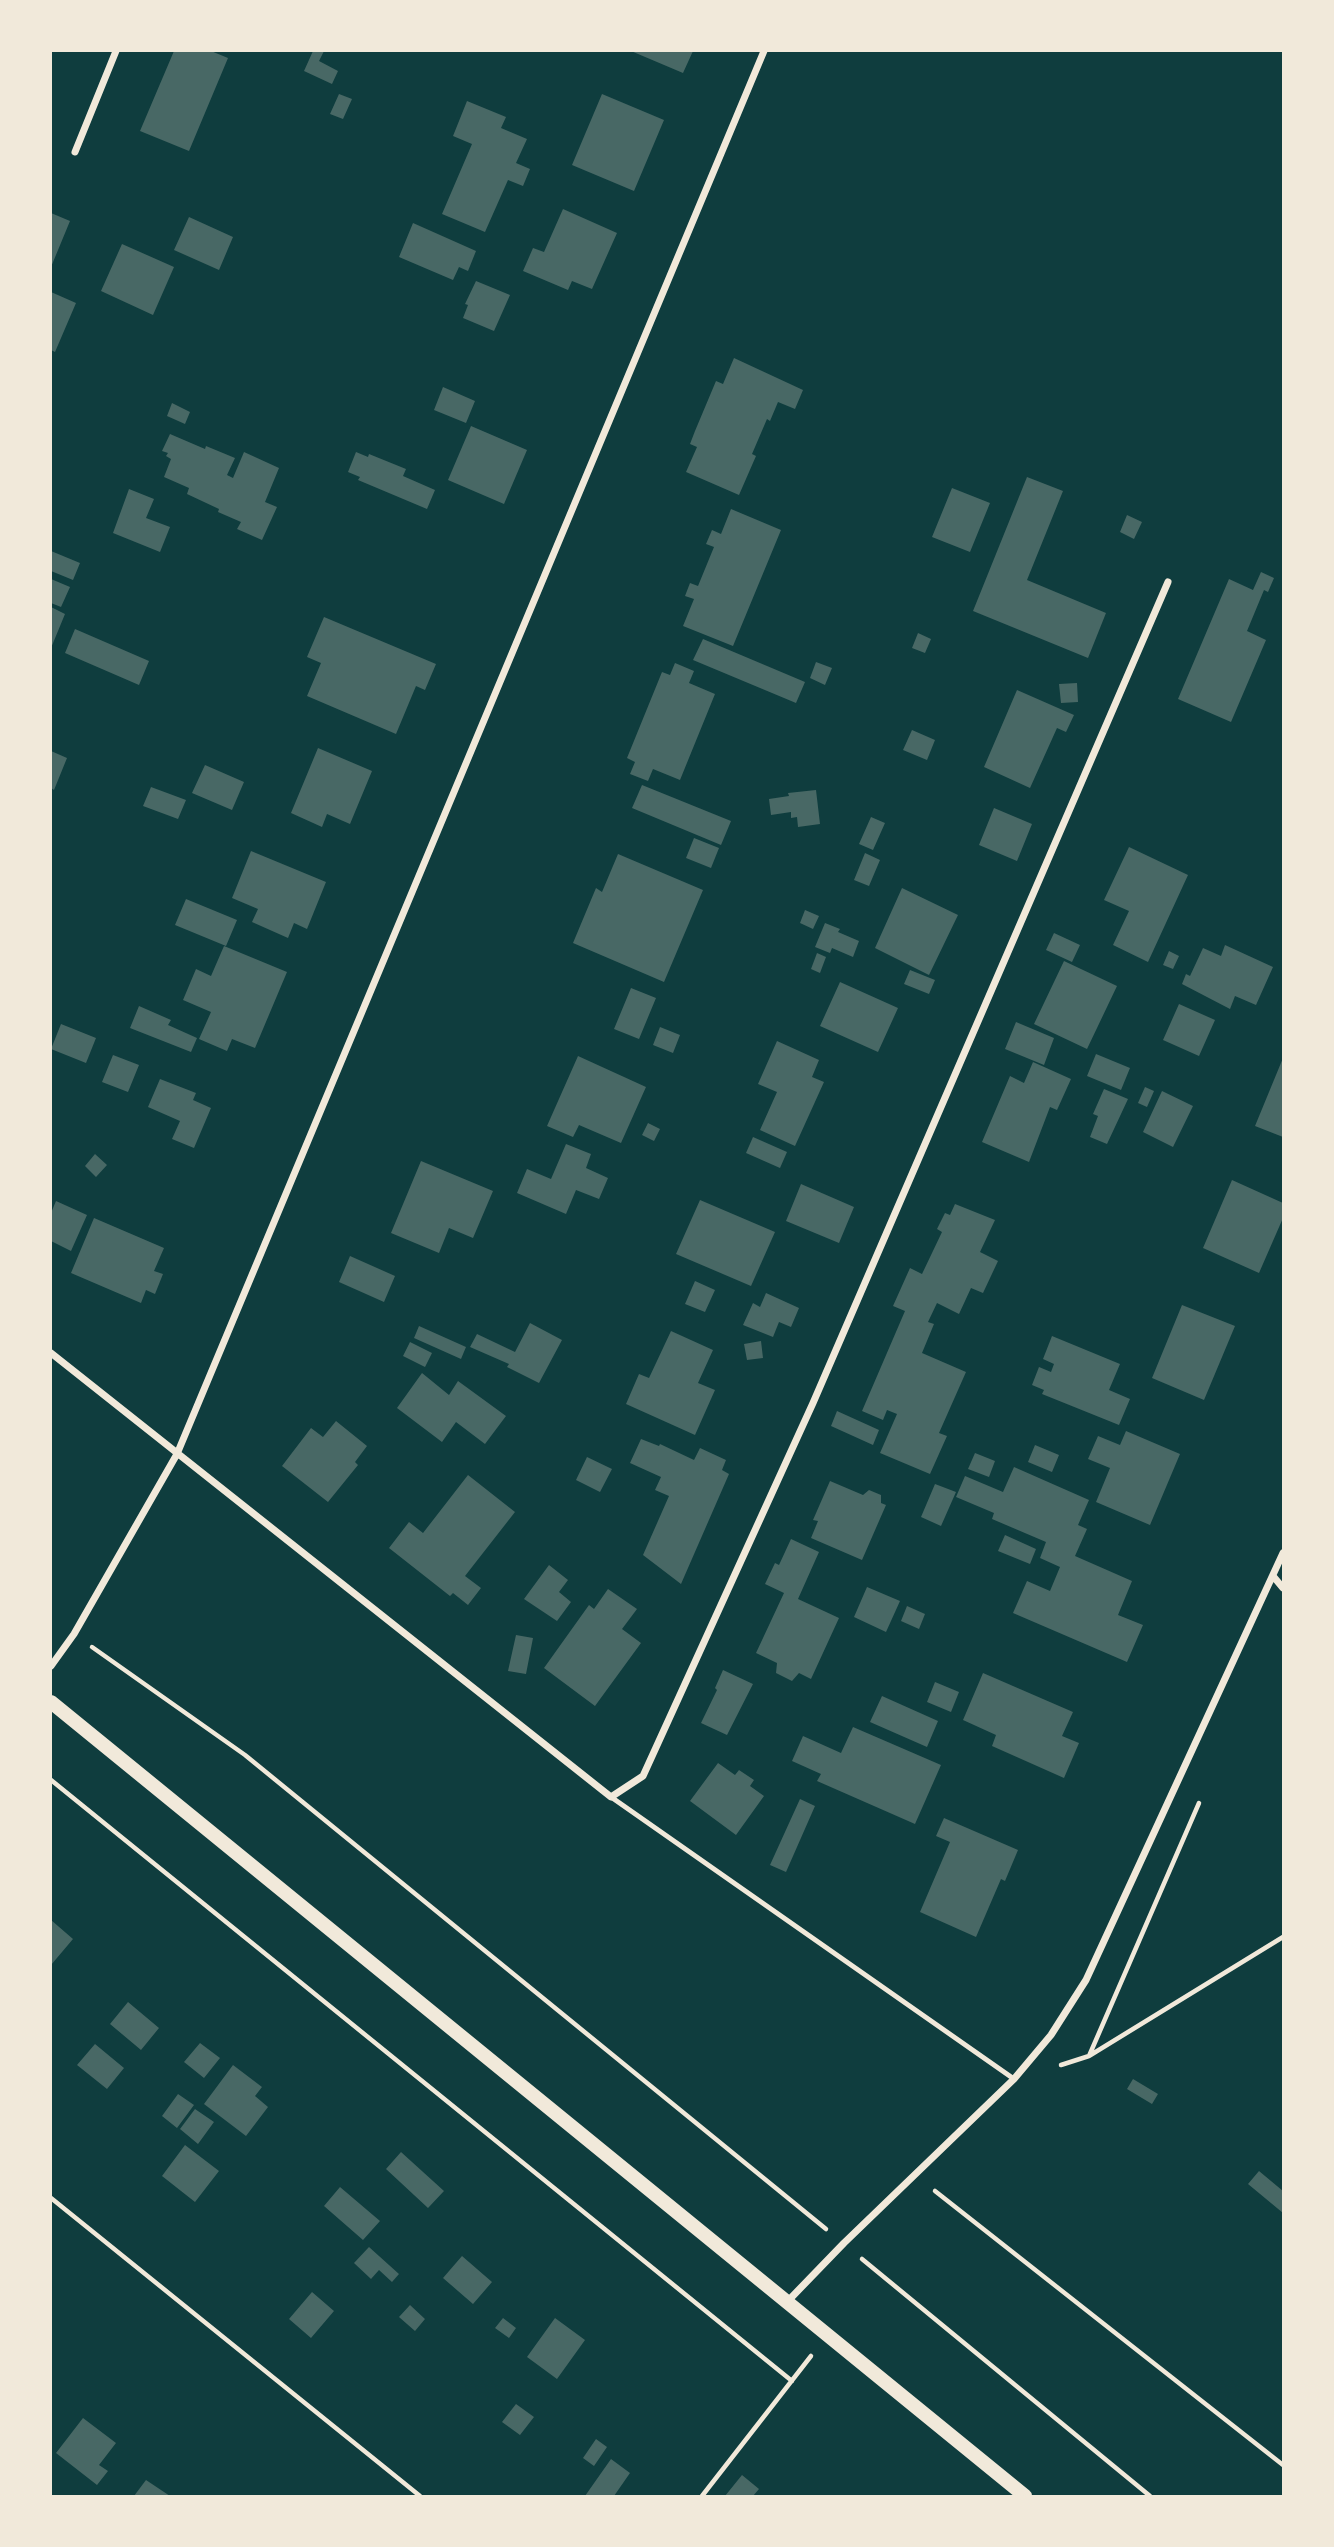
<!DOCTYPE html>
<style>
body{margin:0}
#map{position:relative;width:1334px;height:2547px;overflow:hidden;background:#0f3d3e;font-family:Overpass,sans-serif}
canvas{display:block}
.frame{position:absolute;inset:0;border:52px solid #f1e9da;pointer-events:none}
</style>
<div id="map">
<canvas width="1334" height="2547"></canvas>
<div class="frame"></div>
</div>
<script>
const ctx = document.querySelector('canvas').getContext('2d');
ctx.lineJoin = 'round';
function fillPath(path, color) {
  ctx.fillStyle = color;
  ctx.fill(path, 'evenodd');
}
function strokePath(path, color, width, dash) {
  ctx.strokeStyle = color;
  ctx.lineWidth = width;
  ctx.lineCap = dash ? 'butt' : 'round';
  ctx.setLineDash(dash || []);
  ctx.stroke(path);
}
fillPath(new Path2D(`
 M174,51H211L228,58L189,151L140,131Z
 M313,51H324L319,61L338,71L332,84L304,71Z
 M631,51H693L683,73Z
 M339,94L352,99L343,119L330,114Z
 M602,94L664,120L634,191L572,165Z
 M467,101L506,117L501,128L527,139L516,163L530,169L523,186L508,180L485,232L442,214L472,144L453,136Z
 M563,209L617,233L592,289L572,281L568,290L523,271L533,248L544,252Z
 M51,213L70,221L51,267Z
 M189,217L233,237L219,270L174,250Z
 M413,223L476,251L468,271L459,267L453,280L399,257Z
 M122,244L174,267L153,315L101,291Z
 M476,281L510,295L494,331L463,318L468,305L465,304Z
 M51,292L76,303L55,352L51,350Z
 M734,358L803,390L795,409L778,402L770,421L767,419L752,454L756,456L739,495L686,472L697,447L690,444L695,431L716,381L723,384Z
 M443,387L475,401L466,423L434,410Z
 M172,403L190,412L185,424L167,416Z
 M471,426L527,450L504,504L448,480Z
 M170,434L205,449L206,446L235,458L227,475L233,478L244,452L279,468L265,502L277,507L262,540L237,529L241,522L218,512L219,509L187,494L189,488L164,477L171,459L166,456L168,453L162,451Z
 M356,452L368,457L369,454L406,469L403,476L435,490L427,509L358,480L360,477L348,472Z
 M1027,477L1063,491L1027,580L1106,613L1088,658L973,611Z
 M952,488L990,503L970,552L932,537Z
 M129,489L154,499L146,518L170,527L160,552L113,533Z
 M731,509L781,530L733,646L683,626L694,599L685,596L690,583L698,586L714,547L706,544L712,530L721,534Z
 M1127,515L1142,522L1134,539L1120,532Z
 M51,551L80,563L73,580L51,571Z
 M1261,572L1274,578L1268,592L1264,590L1247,631L1266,640L1231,722L1178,699L1229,579L1253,590Z
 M51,579L70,587L61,607L51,603Z
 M51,607L65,614L51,648Z
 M324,617L436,664L425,690L416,686L396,734L307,696L321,663L307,657Z
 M75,629L149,661L139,685L65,653Z
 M918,633L931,639L925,653L912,648Z
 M703,639L805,682L796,703L693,660Z
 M816,662L832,668L825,685L810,678Z
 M675,663L694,671L689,683L715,694L680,780L653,769L648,781L630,774L635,762L627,758L662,672L670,675Z
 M1077,683L1078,702L1061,703L1059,684Z
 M1017,690L1074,715L1066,732L1057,728L1030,788L984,767Z
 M912,730L935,740L927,760L903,750Z
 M318,748L372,771L350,824L327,814L322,827L291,813Z
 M51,751L67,758L54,790L51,788Z
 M205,765L244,782L232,810L192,793Z
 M642,785L731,821L721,845L632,808Z
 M151,787L186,800L178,819L143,806Z
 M816,790L820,824L798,827L797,817L791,818V812L771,815L769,799L789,796L788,793Z
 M994,808L1032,824L1017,861L979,845Z
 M871,817L885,823L873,850L859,844Z
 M694,838L719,848L711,868L686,858Z
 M1129,847L1188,875L1148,962L1113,945L1129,911L1104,900Z
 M251,851L326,882L307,929L294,923L288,938L252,922L258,909L232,898Z
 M865,853L880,860L869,886L854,880Z
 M618,854L703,890L664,982L573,943L596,888L602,892Z
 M902,888L958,915L929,975L875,948Z
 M186,899L237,920L226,946L175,925Z
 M805,910L819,916L813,929L800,923Z
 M825,923L840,929L838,932L859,941L853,957L832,948L830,953L815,947Z
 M1054,933L1080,945L1072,962L1046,950Z
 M1225,945L1273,967L1256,1005L1235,996L1230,1009L1182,984L1186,974L1190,976L1203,948L1221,956Z
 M224,946L287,972L255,1048L232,1039L227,1051L199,1039L211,1012L183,1000L196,969L211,976Z
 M1169,951L1179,956L1173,969L1163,965Z
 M817,953L826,957L820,973L811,969Z
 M1064,961L1117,986L1087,1049L1034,1024Z
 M910,970L935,980L929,994L904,984Z
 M840,982L898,1008L878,1052L820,1026Z
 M631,988L656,998L639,1039L614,1029Z
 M1179,1004L1215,1020L1199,1056L1163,1040Z
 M139,1006L171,1020L168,1025L197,1038L191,1052L130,1028Z
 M1016,1022L1054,1038L1044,1065L1005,1049Z
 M61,1024L96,1038L86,1063L51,1049Z
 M660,1027L680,1035L673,1053L653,1045Z
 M777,1041L819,1060L812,1077L824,1082L795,1146L760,1130L777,1092L758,1084Z
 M1096,1054L1130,1068L1121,1090L1087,1076Z
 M113,1055L139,1065L128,1092L102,1082Z
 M578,1056L646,1087L621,1143L579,1125L573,1137L547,1126Z
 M1283,1058V1137L1255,1126Z
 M1033,1062L1071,1079L1057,1110L1050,1107L1029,1162L982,1142L1010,1076L1024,1083Z
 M160,1079L196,1093L193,1100L211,1108L194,1148L172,1139L180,1121L148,1107Z
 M1145,1087L1154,1091L1147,1107L1138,1103Z
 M1104,1089L1128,1099L1107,1144L1090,1137L1098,1116L1093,1114Z
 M1162,1091L1193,1106L1173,1147L1143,1132Z
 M648,1123L660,1129L654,1141L642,1135Z
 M753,1137L787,1152L780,1168L746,1153Z
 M566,1144L591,1154L586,1168L608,1178L599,1199L576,1190L566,1214L517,1193L527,1169L551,1179Z
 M95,1154L107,1165L96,1177L85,1166Z
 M421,1161L493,1191L473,1238L449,1228L439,1253L391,1233Z
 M1232,1180L1283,1203V1218L1259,1273L1203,1248Z
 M801,1184L854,1207L839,1243L786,1221Z
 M700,1200L775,1232L751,1286L676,1254Z
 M56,1201L87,1215L71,1251L51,1241V1213Z
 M955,1204L995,1220L980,1252L998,1261L983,1293L971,1288L959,1314L937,1303L928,1322L934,1324L922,1353L966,1372L939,1433L947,1436L930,1474L880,1453L897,1414L887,1410L883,1420L862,1411L905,1311L893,1306L910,1268L922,1274L942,1232L937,1229L945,1213L950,1215Z
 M94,1218L164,1248L154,1271L163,1274L155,1294L146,1290L141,1303L71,1273Z
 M350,1256L395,1276L384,1302L339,1282Z
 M695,1281L715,1290L705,1312L685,1304Z
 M766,1293L799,1308L791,1327L779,1322L773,1337L743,1325L753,1303L760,1307Z
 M1182,1305L1235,1326L1204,1400L1152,1378Z
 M530,1323L562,1340L539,1383L507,1367L509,1364L470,1347L477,1334L515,1352Z
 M419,1326L466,1347L461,1359L414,1338Z
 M671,1331L713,1350L698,1383L715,1390L695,1435L626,1404L639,1374L649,1378Z
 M1052,1336L1120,1364L1109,1390L1130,1399L1119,1425L1042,1394L1044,1390L1032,1385L1039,1367L1051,1372L1054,1364L1043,1359Z
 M761,1341L763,1358L747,1360L744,1344Z
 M410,1342L432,1353L425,1367L403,1356Z
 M422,1373L449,1395L458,1381L506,1416L485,1444L456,1422L442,1442L397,1408Z
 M837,1411L879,1430L873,1445L831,1426Z
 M336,1421L367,1446L355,1462L358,1465L328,1502L282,1466L311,1428L323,1437Z
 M1126,1431L1180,1454L1150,1525L1096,1502L1110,1468L1088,1459L1098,1436L1120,1445Z
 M641,1439L659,1446L660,1444L694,1460L700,1448L726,1460L722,1470L729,1474L681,1584L643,1555L669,1496L655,1490L661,1477L630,1463Z
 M1035,1445L1059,1455L1052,1472L1028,1462Z
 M975,1453L995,1461L989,1477L968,1469Z
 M587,1457L612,1469L600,1492L576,1480Z
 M1014,1467L1089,1500L1078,1525L1087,1529L1075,1556L1132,1581L1118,1615L1143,1625L1127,1662L1013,1613L1027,1581L1050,1591L1060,1567L1040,1558L1046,1542L992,1519L994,1513L956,1497L965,1476L1003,1492Z
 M468,1475L515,1512L465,1576L481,1588L468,1605L453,1593L450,1596L389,1548L409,1522L423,1533Z
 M830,1481L863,1495L869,1490L881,1495V1503L886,1505L862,1560L811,1538L818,1521L813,1520Z
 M935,1484L956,1492L941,1526L921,1517Z
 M1005,1535L1036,1549L1030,1564L998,1551Z
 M791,1539L819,1552L798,1599L839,1618L811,1679L799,1673L792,1681L776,1673L777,1663L756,1653L784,1593L765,1584L775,1563L779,1565Z
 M549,1565L568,1580L559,1592L571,1602L557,1621L524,1599Z
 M867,1587L900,1601L886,1632L854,1617Z
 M608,1589L637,1609L622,1629L641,1643L595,1706L544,1668L589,1605L594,1609Z
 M907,1606L925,1614L919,1629L901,1621Z
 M516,1635L533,1638L526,1674L508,1671Z
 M723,1670L753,1684L727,1735L701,1723L717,1690L715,1688Z
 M983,1673L1073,1712L1062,1736L1079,1743L1064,1778L992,1746L996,1735L963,1720Z
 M935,1682L959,1692L951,1712L927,1702Z
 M882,1696L938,1721L927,1747L870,1722Z
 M853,1727L941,1765L915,1824L817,1781L821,1774L792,1761L803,1736L841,1753Z
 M718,1763L735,1775L739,1770L754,1780L750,1786L764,1796L736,1835L690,1801Z
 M800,1799L815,1806L786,1872L770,1865Z
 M944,1818L1018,1850L1005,1881L1001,1879L976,1937L920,1912L950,1842L936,1836Z
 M51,1920L73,1939L51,1965Z
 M128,2002L159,2028L141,2050L110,2024Z
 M200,2043L220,2058L204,2078L184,2062Z
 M95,2044L124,2068L107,2089L77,2065Z
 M233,2065L262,2087L255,2096L268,2107L246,2136L204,2104Z
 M1133,2079L1158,2094L1152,2104L1127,2089Z
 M178,2094L194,2105L177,2128L162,2116Z
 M195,2109L214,2122L198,2144L180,2129Z
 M185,2145L219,2171L195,2202L162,2176Z
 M401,2152L444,2191L428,2208L386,2169Z
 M1259,2171L1283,2191V2213L1248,2184Z
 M340,2187L380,2221L363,2240L324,2206Z
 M369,2247L399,2274L392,2282L379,2270L371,2279L354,2263Z
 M462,2256L492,2282L473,2304L443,2278Z
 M312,2292L334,2311L311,2338L289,2319Z
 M410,2305L425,2319L415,2331L399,2317Z
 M503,2318L516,2328L509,2338L495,2328Z
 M555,2318L585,2340L557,2379L527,2357Z
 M516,2404L534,2417L520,2435L502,2422Z
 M83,2418L116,2443L99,2465L108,2471L97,2485L56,2453Z
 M596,2439L607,2447L594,2466L583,2458Z
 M611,2459L630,2473L614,2496H585Z
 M742,2475L759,2489L753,2496H725Z
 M146,2480L170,2496H134Z`), '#486865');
strokePath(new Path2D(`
 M92,1647L245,1755L826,2229
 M51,1780L792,2381
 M1089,2056L1199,1803
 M1061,2065L1089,2056L1283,1937
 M935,2191L1283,2465
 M51,2198L420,2496
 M862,2259L1150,2496
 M702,2496L811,2356`), '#f1e9da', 4.5);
strokePath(new Path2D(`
 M611,1797L1014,2079`), '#f1e9da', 5);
strokePath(new Path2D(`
 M75,152L116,51
 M51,1353L611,1797L643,1776L813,1403L1168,582
 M1273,1576L1283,1588
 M51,1666L74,1634L177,1454L764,51
 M787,2302L844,2243L1014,2079L1051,2035L1086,1980L1283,1553`), '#f1e9da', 7);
strokePath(new Path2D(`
 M51,1702L1025,2496`), '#f1e9da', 14);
</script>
